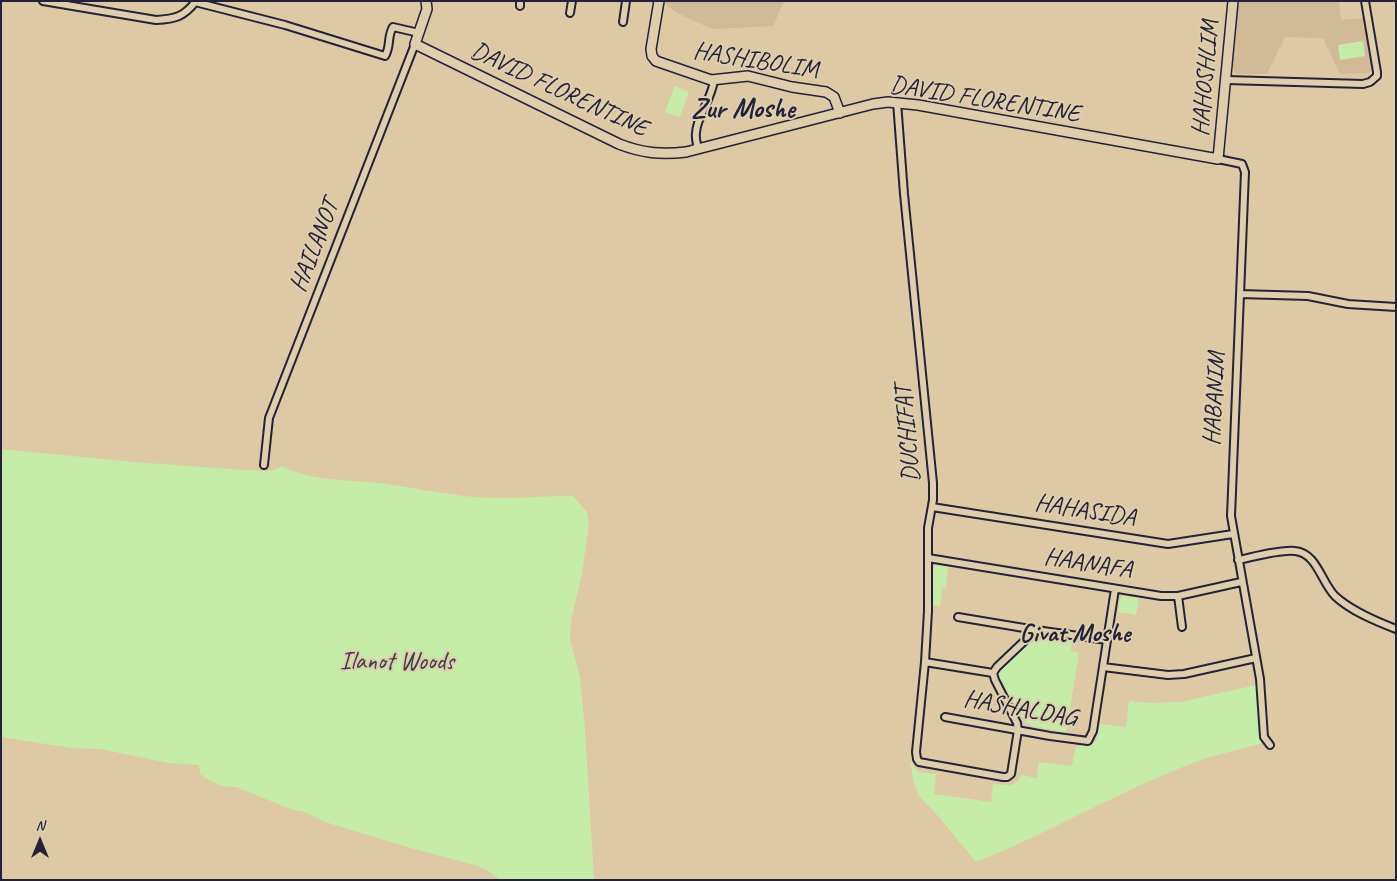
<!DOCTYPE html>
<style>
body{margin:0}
#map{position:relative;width:1397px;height:881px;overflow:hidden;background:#ddc9a4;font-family:Caveat,sans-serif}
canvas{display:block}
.frame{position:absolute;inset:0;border:2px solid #22223b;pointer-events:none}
.north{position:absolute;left:15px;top:816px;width:50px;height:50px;-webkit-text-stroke:4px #dfceab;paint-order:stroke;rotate:0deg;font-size:14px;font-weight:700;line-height:20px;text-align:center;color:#22223b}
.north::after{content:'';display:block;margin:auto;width:18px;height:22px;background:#22223b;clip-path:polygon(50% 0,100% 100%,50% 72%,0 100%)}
</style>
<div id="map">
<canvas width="1397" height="881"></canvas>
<div class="frame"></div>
<div class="north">N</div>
</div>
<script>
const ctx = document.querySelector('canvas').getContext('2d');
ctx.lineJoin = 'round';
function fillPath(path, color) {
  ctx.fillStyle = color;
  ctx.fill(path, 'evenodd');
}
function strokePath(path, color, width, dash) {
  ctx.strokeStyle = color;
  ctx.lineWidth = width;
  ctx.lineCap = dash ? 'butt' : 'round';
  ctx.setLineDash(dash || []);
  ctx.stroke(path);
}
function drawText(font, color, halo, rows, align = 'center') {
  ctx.font = font + ' Caveat,sans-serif';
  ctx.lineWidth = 4;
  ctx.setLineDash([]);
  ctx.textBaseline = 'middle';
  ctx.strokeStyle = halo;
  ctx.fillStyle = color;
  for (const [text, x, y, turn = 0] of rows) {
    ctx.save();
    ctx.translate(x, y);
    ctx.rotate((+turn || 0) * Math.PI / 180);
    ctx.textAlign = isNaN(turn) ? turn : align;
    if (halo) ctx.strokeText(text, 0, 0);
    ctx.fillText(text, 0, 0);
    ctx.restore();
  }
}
fillPath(new Path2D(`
 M666,1H784L773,26L712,29L675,12L666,4Z
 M1238,1H1339L1341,20L1363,18L1372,66L1370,73L1340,74L1323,38L1285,37L1267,74H1237L1234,72L1233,68Z`), '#d0ba97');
fillPath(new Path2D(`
 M1363,41L1365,56L1340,60L1338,45Z
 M675,86L689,92L680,117L665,112Z
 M1,449L133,462L243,470L272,471L282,466C312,481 346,480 379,483C411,487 442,494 474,497C507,500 540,496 573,496L587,512L589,525L581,579L571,620L570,640L580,677L585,729L594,880H501L485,869L475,865L414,849L325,822L302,811L293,810L236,787C222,788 211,782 200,774L199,765L169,763L100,749L71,748L1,737Z
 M935,565L948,567L946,588H942L940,606L933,605L932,602V569Z
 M1123,596L1139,598L1136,615L1118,612L1120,599Z
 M1046,636L1072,639L1071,651L1079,653L1066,732L1032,726L1024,721L998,675C1002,663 1034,638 1046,636Z
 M1265,683L1267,742C1245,748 1222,753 1201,760C1124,788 1052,832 976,862L939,817L919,796L914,784L910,761L918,772L936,774L934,794L991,802L993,784L1011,785L1018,781L1021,775L1037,778L1039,762L1072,766L1076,746H1089L1096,741L1100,724L1126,727L1129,701L1152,703L1181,702Z`), '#c5eca7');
const street = new Path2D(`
 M43,1L156,20C175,19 184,17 196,1
 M195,2L285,25L385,56C391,47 387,36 393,27L419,33
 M520,6V1
 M570,13L572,1
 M623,22L626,1
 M1227,80L1363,84L1370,82L1377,76V72L1365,1
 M897,102L904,194L933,483V500L928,528V611L925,662L916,752L917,759L919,762L1003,777H1007L1011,774L1018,730L1017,723L995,680L993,673L997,667L1036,630
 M698,149C697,144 695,138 696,133C696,118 712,99 714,80
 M1218,159L1242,164L1245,172L1231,516L1260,679L1264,737L1270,745
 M1240,294L1308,296L1348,304L1396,307
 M264,465L269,418L415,44
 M932,507L1168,544L1233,534
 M928,558L1161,596H1178L1241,582
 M1238,560C1253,557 1281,549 1295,551C1317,553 1321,582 1335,596C1351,611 1375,621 1396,629
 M1178,596L1182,627
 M958,617L1036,630L1107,640
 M925,662L993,673
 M1103,667L1168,675L1184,674L1256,658
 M945,717L1050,736L1088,741L1093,731L1115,589`);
const secondary = new Path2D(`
 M426,1L427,9L415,44L619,144C642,153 661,155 686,152L873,104L888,102L918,105L1218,159L1233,1
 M659,1L651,49L652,56L656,61L711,80L748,76L792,87L826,92L834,97L840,113`);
strokePath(street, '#22223b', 10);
strokePath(secondary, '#22223b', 12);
strokePath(street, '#dfceab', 6);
strokePath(secondary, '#dfceab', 9);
drawText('25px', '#22223b', '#dfceab', [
 ["HASHIBOLIM",756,61,9],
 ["HAHOSHLIM",1206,78,-85],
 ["DAVID FLORENTINE",559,90,25],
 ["DAVID FLORENTINE",985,100,9],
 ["HAILANOT",315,246,-69],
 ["HABANIM",1215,399,-87],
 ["DUCHIFAT",908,434,-95],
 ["HAHASIDA",1085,511,9],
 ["HAANAFA",1088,564,9],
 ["HASHALDAG",1020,709,10]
]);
drawText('25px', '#3a404b', '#dfceab', [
 ["Ilanot Woods",397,662]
]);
drawText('bold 26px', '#22223b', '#dfceab', [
 ["Givat Moshe",1075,634]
]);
drawText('bold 28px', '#22223b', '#dfceab', [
 ["Zur Moshe",743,110]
]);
</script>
